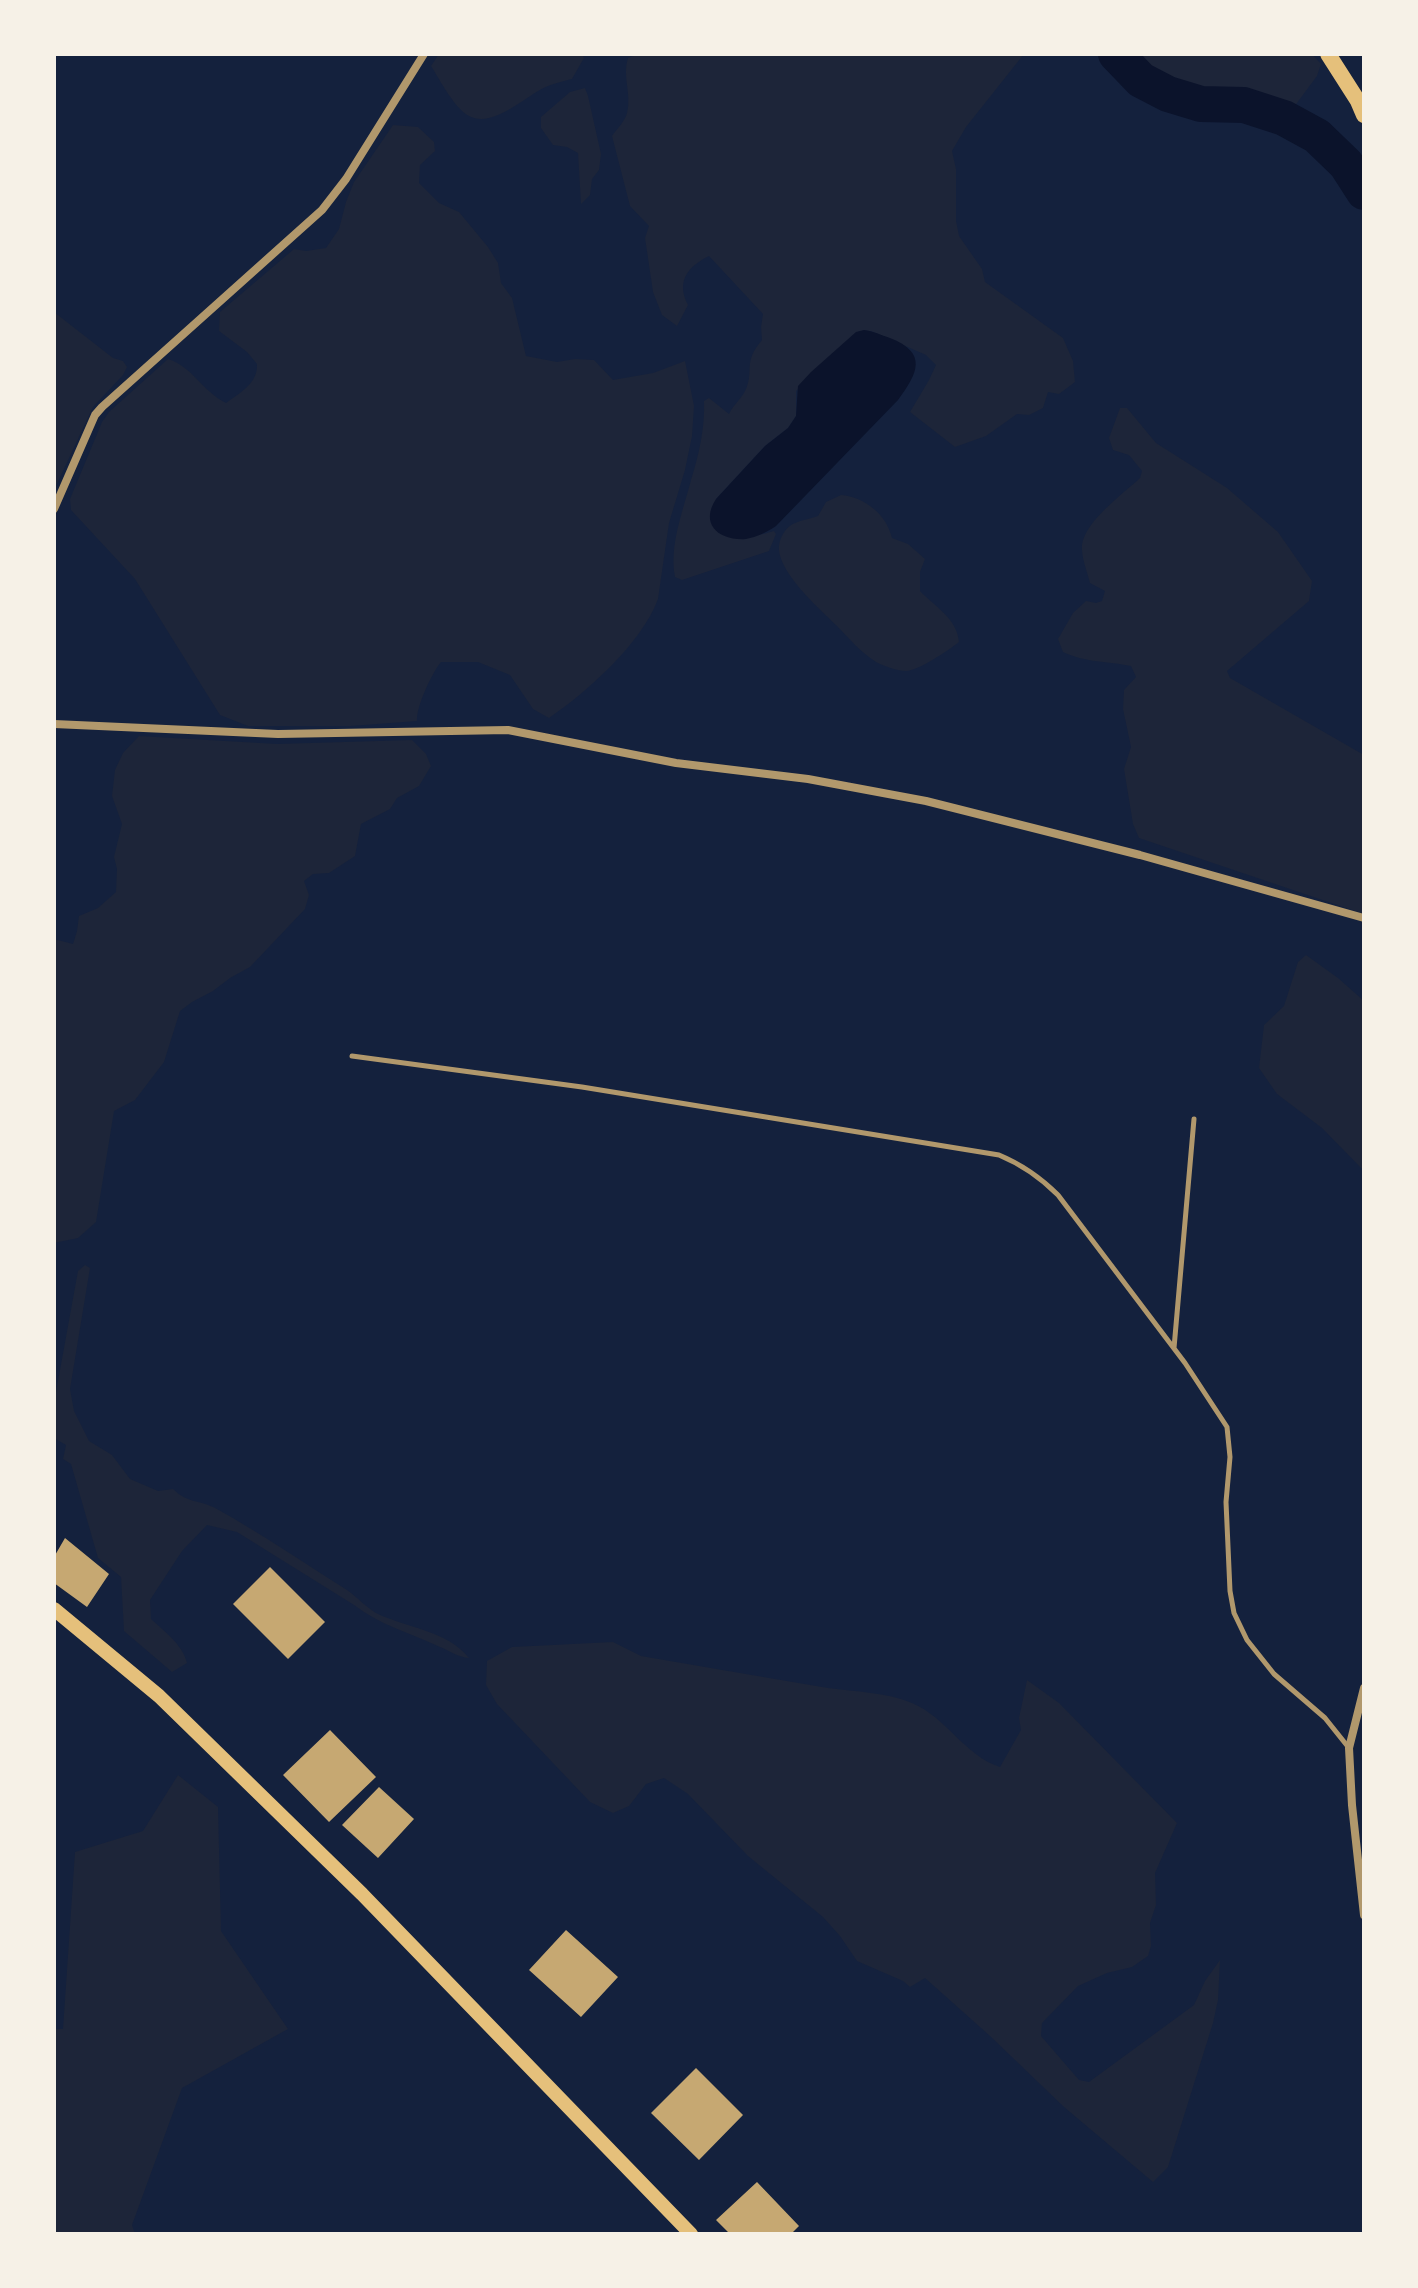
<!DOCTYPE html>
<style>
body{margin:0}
#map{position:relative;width:1418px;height:2288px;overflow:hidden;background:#14213d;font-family:Inter,sans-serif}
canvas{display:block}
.frame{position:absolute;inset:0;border:56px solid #f6f1e7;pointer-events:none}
</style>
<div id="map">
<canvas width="1418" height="2288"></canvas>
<div class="frame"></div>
</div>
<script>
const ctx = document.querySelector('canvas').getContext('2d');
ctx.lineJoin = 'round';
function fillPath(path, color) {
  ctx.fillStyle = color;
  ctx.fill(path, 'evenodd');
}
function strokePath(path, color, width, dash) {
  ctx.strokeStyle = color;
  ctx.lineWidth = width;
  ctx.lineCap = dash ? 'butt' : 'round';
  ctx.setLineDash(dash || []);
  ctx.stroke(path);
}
fillPath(new Path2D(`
 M439,54H582L584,58L572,79C564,81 555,83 548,86C526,95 494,129 469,116C454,108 440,80 431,66Z
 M639,54H1024L966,127L952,151L956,169V221L959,236L982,269L985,282L1063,338L1073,361L1075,382L1059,394L1048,392L1043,408L1029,415L1017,414L986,436L955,447L910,412L929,380L936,365L926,355L871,331L796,391V416L788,428L765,446L716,499L718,532C738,541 753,537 774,531L776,534L769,551L682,580L675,577C669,545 683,511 691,480C699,454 705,428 704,401L709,398L729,414C733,405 741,399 745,391C755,371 742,363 762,340L761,327L763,314L709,256C687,267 676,282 688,305L677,326L662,315L653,292L645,238L649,226L630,206L612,136C617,129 625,121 627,113C632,94 622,77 628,58Z
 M1126,54H1312L1321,64L1317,76L1294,107H1282L1256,100L1194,94L1165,83L1143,72Z
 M585,88L588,96L601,154L599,170L592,179L590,195L581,204L578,153L567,147L553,145L541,128V117L570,92Z
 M393,125L418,127L434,142L435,151L420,165L419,183L439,203L459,212L488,247L498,263L501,283L512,298L526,356L557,362L575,359L594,360L613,380L653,373L685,361L694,406L692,436L685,470L669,523L658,599C642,643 587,692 549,718L533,709L510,675L478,662H441C432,673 416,707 417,721L351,726H248L220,715L135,579L71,510L70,499L102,422L109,412L168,359C192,366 202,391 226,403C241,392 258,383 257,364L247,352L219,331L220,312L294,249L306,251L326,248L339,229L346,202L354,182Z
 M54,312L113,358L123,361L127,367L123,375L93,407L54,490Z
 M1120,408H1127L1156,443L1227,488L1278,532L1312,581L1309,601L1227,671L1230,678L1364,755V914L1139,838L1133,824L1124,769L1131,747L1123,709L1124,690L1136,677L1131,666C1107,661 1087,663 1063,652L1058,639L1073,613L1086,601L1096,603L1102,601L1105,591L1090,583C1087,571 1081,557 1082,545C1085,521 1123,494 1140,478L1142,471L1129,455L1113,450L1109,438Z
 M841,495C865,497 887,515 892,538L908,544L925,559L920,572V591C935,607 957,618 959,642C949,650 918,671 906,671C898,671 883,666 876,662C859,651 850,639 836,625C820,609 771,567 780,541C787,520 801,522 818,516L826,502Z
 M139,736L277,744L412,740L426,754L431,766L419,786L397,798L390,809L361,824L355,856L329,873L313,874L304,881L309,895L305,909L250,967L230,978L213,991L192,1002L180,1011L164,1062L135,1100L114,1111L96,1222L78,1238L54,1243V939L73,944L77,931L79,916L98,908L116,892L117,869L114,857L122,824L112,796L115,770L123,753Z
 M1306,955L1338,978L1364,1001V1171L1322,1128L1277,1094L1259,1068L1264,1025L1284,1006L1298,962Z
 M85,1265L90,1268L70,1389L74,1411L89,1441L112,1455L130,1479L158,1491L173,1489C188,1504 199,1499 217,1509C262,1534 304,1563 347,1590C357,1597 366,1607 376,1613C406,1628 447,1630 469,1658C458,1657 450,1651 440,1647C410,1633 380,1625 354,1605L237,1532L207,1525L182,1551L150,1600L151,1619C164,1631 183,1645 187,1663L172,1672L124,1631L121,1577L98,1558L71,1464L63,1459L66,1445L54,1438V1403L78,1271Z
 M613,1642L641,1656C703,1667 765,1677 828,1688C857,1692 885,1692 912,1703C946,1717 965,1756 1000,1767L1021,1730L1019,1718L1027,1680L1059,1703L1177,1823L1155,1873L1156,1905L1150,1923L1151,1946L1148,1956L1132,1967L1107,1973L1078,1986L1042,2023L1041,2036L1079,2080L1089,2082L1194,2005L1205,1981L1220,1960L1218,2000L1213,2023L1168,2167L1153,2182L1064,2107L990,2036L925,1978L910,1987L903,1981L857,1961L840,1936L823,1917L748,1856L688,1794L664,1778L646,1784L629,1806L613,1813L590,1802L497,1704L486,1685L487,1661L512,1647Z
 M178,1775L218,1807L221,1931L288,2029L182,2088L132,2225L135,2234H54V2029H63L75,1852L143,1831Z`), '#1d2539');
fillPath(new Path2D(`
 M864,330C873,331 881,335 890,338C928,353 918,373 898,400L776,526C767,532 757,537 746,539C720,541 699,525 716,499L765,446L788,428L796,416L798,386L811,372L856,332Z`), '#0b132b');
strokePath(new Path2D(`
 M1116,54L1141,80L1168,94L1201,104L1244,105L1284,118L1317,136L1346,164L1364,192`), '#0b132b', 36);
fillPath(new Path2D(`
 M65,1538L109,1574L87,1607L54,1583V1557Z
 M270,1567L325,1622L288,1659L233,1604Z
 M330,1730L376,1777L329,1822L283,1775Z
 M379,1787L414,1819L378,1858L342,1825Z
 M566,1930L618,1977L581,2017L529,1970Z
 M696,2068L743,2115L699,2160L651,2113Z
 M757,2182L799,2226L791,2234H730L716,2220Z`), '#c6a872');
strokePath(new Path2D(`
 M352,1056L582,1087L999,1155C1023,1165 1040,1177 1058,1195L1185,1363L1227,1427L1230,1457L1226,1502L1230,1591L1234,1613L1247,1640L1274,1674L1325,1718L1349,1748
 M1174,1348L1194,1119`), '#b1986c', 5);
strokePath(new Path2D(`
 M54,509L95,415L102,407L322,210L346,179L424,54
 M54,724L278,734L508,730L676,763L808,779L926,801L1140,855L1364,918
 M1364,1688L1349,1748L1352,1805L1364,1915`), '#b1986c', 8);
strokePath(new Path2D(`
 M54,1609L159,1696L362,1894L691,2234`), '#e5c07b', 14);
strokePath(new Path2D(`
 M1328,54L1358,101L1364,115`), '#e5c07b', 16);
</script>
